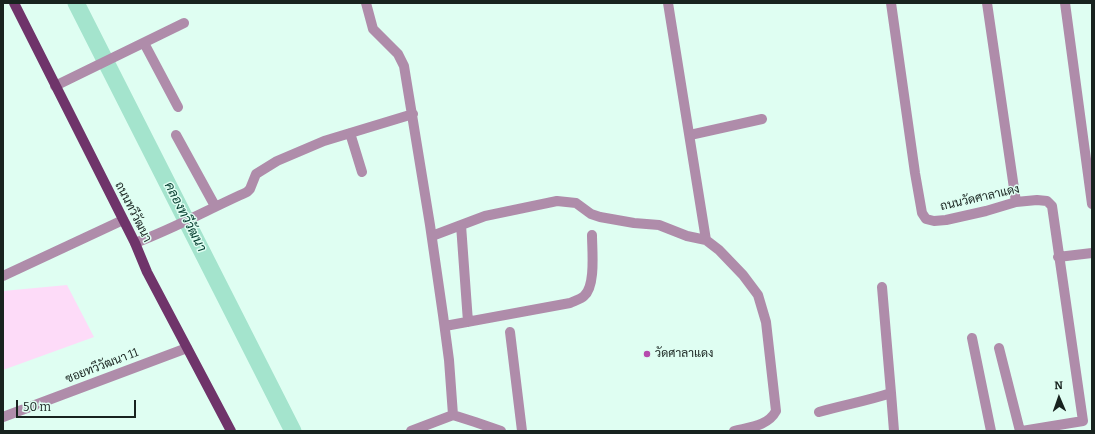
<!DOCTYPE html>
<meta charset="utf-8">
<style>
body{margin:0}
#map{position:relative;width:1095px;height:434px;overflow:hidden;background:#dffef2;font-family:Bitter,serif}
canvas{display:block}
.frame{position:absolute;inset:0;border:4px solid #18231f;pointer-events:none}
.north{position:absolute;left:1039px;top:378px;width:40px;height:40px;-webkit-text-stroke:3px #dffef2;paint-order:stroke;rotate:358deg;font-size:11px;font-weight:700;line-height:16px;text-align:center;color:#18231f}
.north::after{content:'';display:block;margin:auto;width:14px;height:18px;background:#18231f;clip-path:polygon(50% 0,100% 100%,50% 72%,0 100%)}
.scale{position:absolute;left:16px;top:400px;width:120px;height:18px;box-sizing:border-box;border:2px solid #18231f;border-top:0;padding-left:5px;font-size:12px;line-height:14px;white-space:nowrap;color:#18231f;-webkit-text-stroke:3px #dffef2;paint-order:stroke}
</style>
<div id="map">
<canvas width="1095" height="434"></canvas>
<div class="frame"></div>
<div class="north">N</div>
<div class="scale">50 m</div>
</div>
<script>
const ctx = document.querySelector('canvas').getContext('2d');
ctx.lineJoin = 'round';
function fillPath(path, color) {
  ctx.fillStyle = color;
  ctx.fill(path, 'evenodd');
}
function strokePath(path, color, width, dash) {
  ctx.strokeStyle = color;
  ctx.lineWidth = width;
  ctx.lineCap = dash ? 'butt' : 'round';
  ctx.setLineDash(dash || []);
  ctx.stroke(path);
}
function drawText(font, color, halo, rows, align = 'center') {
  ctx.font = font + ' Bitter,Sarabun,serif';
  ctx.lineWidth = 3;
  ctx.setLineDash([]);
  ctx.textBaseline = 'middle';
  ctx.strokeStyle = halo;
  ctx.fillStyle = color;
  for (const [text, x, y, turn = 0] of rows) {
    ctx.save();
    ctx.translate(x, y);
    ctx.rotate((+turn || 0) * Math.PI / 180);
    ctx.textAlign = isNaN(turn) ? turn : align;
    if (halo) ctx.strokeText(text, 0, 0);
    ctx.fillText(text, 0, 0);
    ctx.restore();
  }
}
fillPath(new Path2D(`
 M67,285L94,337L3,370V291Z`), '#fddbf8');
strokePath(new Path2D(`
 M76,3L293,431`), '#a4e4cd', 17);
strokePath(new Path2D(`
 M366,3L373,29L398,54L404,66L430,225L443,315L449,360L453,415
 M668,3L706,240
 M891,3L915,173L922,213L926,219L934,221L946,220L986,211L1016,202L1037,200L1047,201L1052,206L1083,421L1022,431
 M987,3L1016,202
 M1065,3L1092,204
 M144,43L178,107
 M55,86L184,23
 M350,133L362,172
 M176,135L215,206
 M690,135L762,119
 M461,225L468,322
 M432,236L485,216L557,201L576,203L591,214L600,217L634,223L659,225L687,236L706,240L719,250L743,275L758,295L766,322L776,411C768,426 750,427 734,431
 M135,243C173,229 209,209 247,192L250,189L256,174L277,161L324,141L413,114
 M1058,257L1092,253
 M3,276L123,220
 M882,287L891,393
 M445,326L570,303C574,301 581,299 584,296C596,286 592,250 592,235
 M510,332L522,431
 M972,338L991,431
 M999,348L1020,431
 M819,412C843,405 867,401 891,393L894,431
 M3,417L187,348
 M411,431L453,415L475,422L501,431`), '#af8caa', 10);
strokePath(new Path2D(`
 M14,3L135,243L147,272L231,431`), '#6f346a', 10);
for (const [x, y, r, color] of [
 [647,354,4,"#b54bad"]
]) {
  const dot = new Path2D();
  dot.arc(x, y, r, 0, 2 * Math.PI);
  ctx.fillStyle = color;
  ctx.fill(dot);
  strokePath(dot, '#dffef2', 1.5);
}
drawText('12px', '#18231f', '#dffef2', [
 ["ถนนวัดศาลาแดง",980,198,-13],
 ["ถนนทวีวัฒนา",133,212,63],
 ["ซอยทวีวัฒนา 11",102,366,-21]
]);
drawText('12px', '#18231f', '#dffef2', [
 ["วัดศาลาแดง",655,354]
], 'left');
drawText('italic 13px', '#00392b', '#dffef2', [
 ["คลองทวีวัฒนา",185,217,63]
]);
</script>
